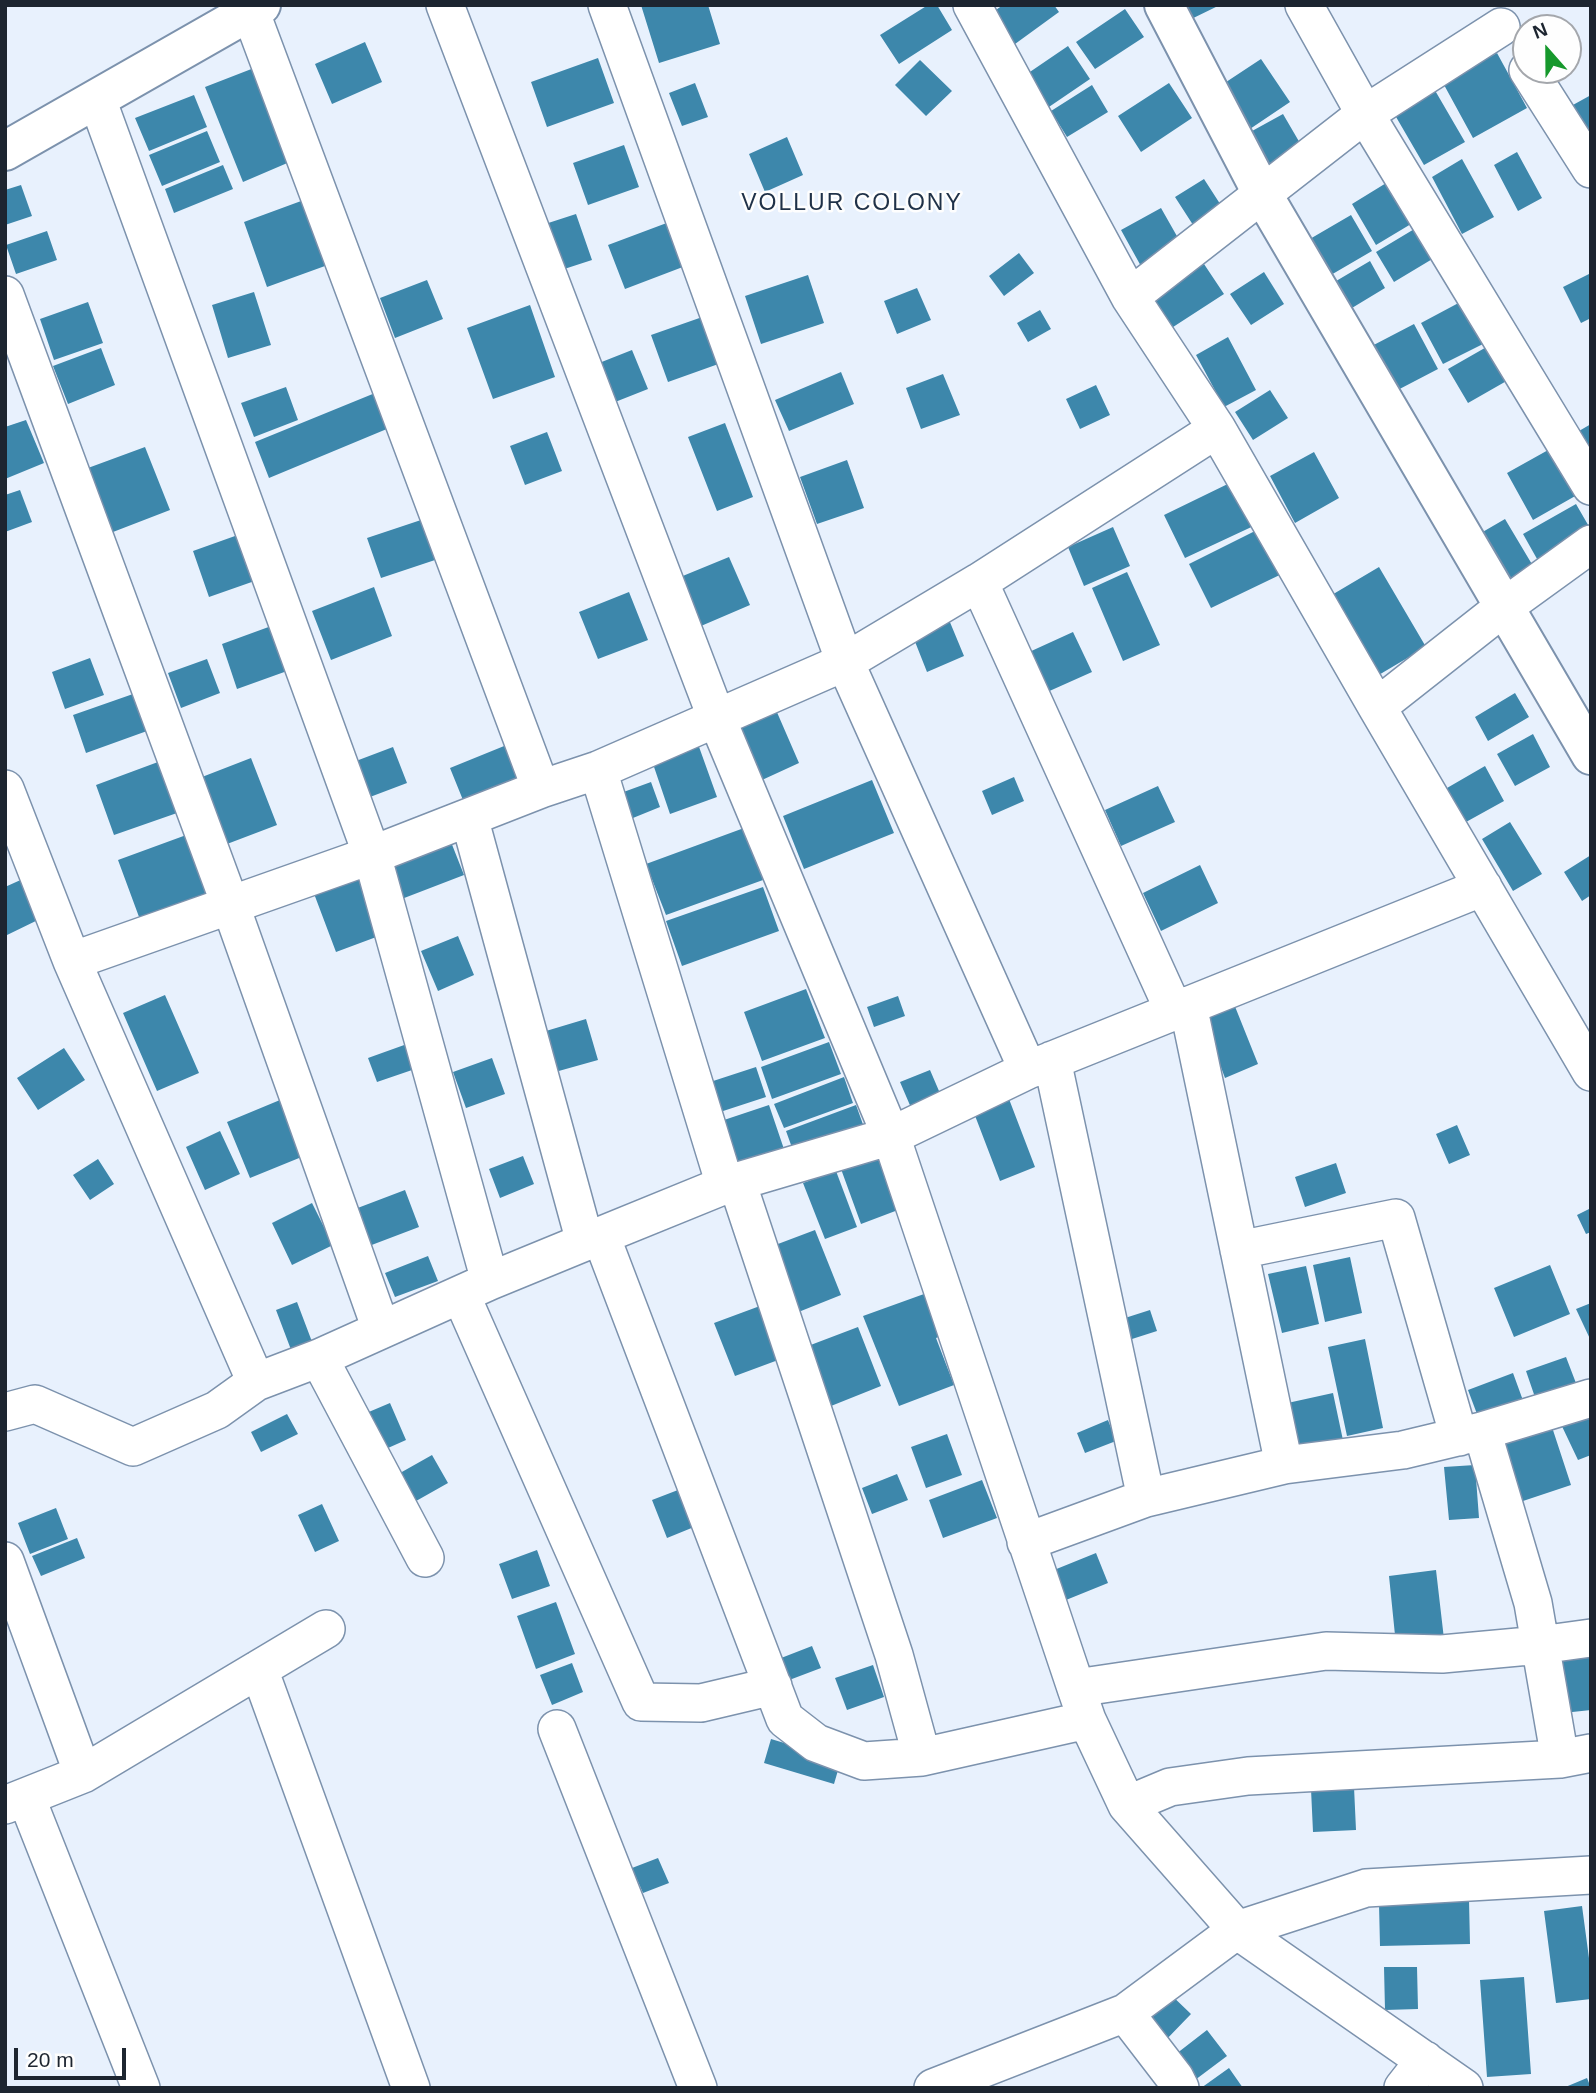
<!DOCTYPE html>
<style>
body{margin:0}
#map{position:relative;width:1596px;height:2093px;overflow:hidden;background:#e8f1fd;font-family:Arial,sans-serif}
canvas{display:block}
.frame{position:absolute;inset:0;border:7px solid #1d2530;pointer-events:none}
.north{position:absolute;left:1512px;top:14px;width:70px;height:70px;box-sizing:border-box;background:#fefefe;border:2px solid #a4a7ac;border-radius:50%;rotate:339deg;font-size:19px;font-weight:700;line-height:28px;text-align:center;color:#1d2530}
.north::after{content:'';display:block;margin:auto;width:24px;height:32px;background:#16982c;clip-path:polygon(50% 0,100% 100%,50% 72%,0 100%)}
.scale{position:absolute;left:14px;top:2048px;width:112px;height:32px;box-sizing:border-box;border:4px solid #1d2530;border-top:0;padding-left:9px;font-size:21px;line-height:24px;white-space:nowrap;color:#1d2530;-webkit-text-stroke:5px #fefefe;paint-order:stroke}
</style>
<div id="map">
<canvas width="1596" height="2093"></canvas>
<div class="frame"></div>
<div class="north">N</div>
<div class="scale">20 m</div>
</div>
<script>
const ctx = document.querySelector('canvas').getContext('2d');
ctx.lineJoin = 'round';
function fillPath(path, color) {
  ctx.fillStyle = color;
  ctx.fill(path, 'evenodd');
}
function strokePath(path, color, width, dash) {
  ctx.strokeStyle = color;
  ctx.lineWidth = width;
  ctx.lineCap = dash ? 'butt' : 'round';
  ctx.setLineDash(dash || []);
  ctx.stroke(path);
}
function drawText(font, color, halo, rows, align = 'center') {
  ctx.font = font + ' Arial,sans-serif';
  ctx.lineWidth = 5;
  ctx.setLineDash([]);
  ctx.textBaseline = 'middle';
  ctx.strokeStyle = halo;
  ctx.fillStyle = color;
  for (const [text, x, y, turn = 0] of rows) {
    ctx.save();
    ctx.translate(x, y);
    ctx.rotate((+turn || 0) * Math.PI / 180);
    ctx.textAlign = isNaN(turn) ? turn : align;
    if (halo) ctx.strokeText(text, 0, 0);
    ctx.fillText(text, 0, 0);
    ctx.restore();
  }
}
fillPath(new Path2D(`
 M641,5H708L720,44L659,63Z
 M928,5H937L952,30L899,64L880,35Z
 M1003,5H1054L1059,12L1015,44L993,12Z
 M1170,5H1220L1179,25Z
 M1125,9L1144,37L1095,69L1076,42Z
 M365,42L382,82L332,104L315,64Z
 M1068,46L1090,79L1043,111L1021,78Z
 M1497,53L1527,108L1473,138L1443,83Z
 M598,58L614,103L547,127L531,82Z
 M1261,59L1290,102L1244,133L1214,90Z
 M920,60L952,91L926,116L895,85Z
 M254,68L292,161L243,182L205,87Z
 M695,83L708,117L682,126L669,93Z
 M1169,83L1192,118L1141,152L1118,116Z
 M1092,85L1108,112L1067,137L1051,111Z
 M1433,87L1465,142L1424,165L1392,110Z
 M194,95L207,127L149,151L135,118Z
 M1591,95V149L1562,111Z
 M1283,114L1304,150L1263,172L1243,136Z
 M207,131L220,162L162,186L149,155Z
 M787,137L803,175L765,192L749,154Z
 M624,145L639,187L588,205L573,163Z
 M1517,152L1542,198L1518,211L1494,165Z
 M1462,159L1494,217L1462,234L1432,177Z
 M223,165L233,189L174,213L165,189Z
 M1396,177L1421,218L1376,245L1352,204Z
 M1204,179L1224,210L1195,228L1175,197Z
 M21,185L32,216L5,225V190Z
 M312,197L336,262L267,287L244,222Z
 M1161,208L1182,245L1142,268L1121,230Z
 M576,214L592,260L555,272L539,226Z
 M1351,215L1372,251L1324,279L1303,243Z
 M672,221L688,265L625,289L608,245Z
 M1426,222L1444,252L1394,282L1376,252Z
 M47,231L57,260L16,274L6,245Z
 M1019,253L1034,273L1004,296L989,276Z
 M1200,258L1224,294L1170,329L1146,292Z
 M1370,261L1385,288L1342,314L1326,287Z
 M1264,272L1284,304L1251,325L1230,294Z
 M1591,273V318L1581,323L1563,287Z
 M808,275L824,323L761,344L745,296Z
 M427,280L443,319L395,338L380,298Z
 M917,288L931,320L897,334L884,301Z
 M254,292L271,345L228,358L212,305Z
 M1466,299L1489,341L1443,364L1421,323Z
 M88,302L103,343L54,360L40,319Z
 M530,305L555,377L493,399L467,328Z
 M1040,310L1051,329L1028,342L1017,323Z
 M708,315L724,362L668,382L651,335Z
 M1414,324L1438,369L1390,394L1366,349Z
 M1228,337L1256,390L1224,407L1196,355Z
 M1497,341L1517,375L1468,403L1448,369Z
 M101,348L115,385L68,404L53,366Z
 M632,350L648,389L605,406L589,367Z
 M841,372L854,404L789,431L775,400Z
 M943,374L960,415L921,429L906,388Z
 M1096,385L1110,415L1080,429L1066,399Z
 M286,387L298,420L254,437L241,403Z
 M1270,390L1288,418L1253,440L1235,412Z
 M380,391L394,426L269,478L255,442Z
 M26,420L44,463L5,479V427Z
 M725,423L753,497L717,511L688,437Z
 M1591,424V451L1579,431Z
 M547,432L562,471L525,485L510,446Z
 M145,447L170,510L113,532L88,468Z
 M1550,449L1577,495L1533,520L1507,473Z
 M1314,452L1339,498L1295,523L1270,476Z
 M847,460L864,508L817,524L800,477Z
 M1238,479L1260,523L1185,558L1164,515Z
 M20,490L32,522L5,532V495Z
 M1576,504L1591,530L1541,566L1523,534Z
 M427,518L441,558L381,578L367,538Z
 M1505,519L1536,571L1504,590L1474,537Z
 M1265,526L1288,571L1211,608L1189,564Z
 M1113,527L1130,566L1084,586L1068,547Z
 M249,531L266,577L209,597L193,551Z
 M729,557L750,605L694,629L673,580Z
 M1379,567L1426,647L1377,676L1330,596Z
 M1127,572L1160,645L1123,661L1092,588Z
 M374,587L392,636L331,660L312,611Z
 M629,592L648,640L598,659L579,612Z
 M947,615L964,656L927,672L910,629Z
 M285,621L301,666L237,689L222,644Z
 M1073,632L1092,672L1045,693L1027,653Z
 M90,658L104,695L65,709L52,672Z
 M207,659L220,693L181,708L168,673Z
 M1515,693L1529,717L1488,741L1475,717Z
 M133,694L147,731L86,753L73,715Z
 M776,710L799,763L762,780L739,726Z
 M1533,734L1550,767L1515,786L1497,754Z
 M514,742L529,779L465,805L450,768Z
 M698,744L717,797L670,814L652,761Z
 M393,747L407,783L370,797L356,761Z
 M251,758L277,825L227,844L202,777Z
 M158,762L177,813L114,835L96,785Z
 M1485,766L1504,801L1466,822L1447,788Z
 M1014,777L1024,801L992,815L982,791Z
 M872,780L894,833L804,869L783,816Z
 M651,782L660,807L628,820L618,794Z
 M1158,786L1175,822L1121,846L1105,810Z
 M1510,822L1542,874L1513,891L1482,839Z
 M744,828L763,880L666,915L646,864Z
 M189,834L213,898L142,925L118,860Z
 M451,842L464,875L399,900L386,868Z
 M1591,855V895L1582,901L1564,872Z
 M1200,865L1218,903L1161,931L1143,893Z
 M364,872L387,933L336,952L313,891Z
 M25,878L44,917L5,936V887Z
 M763,887L779,931L682,966L666,921Z
 M458,936L474,975L438,991L421,951Z
 M806,989L825,1038L762,1061L744,1012Z
 M1230,994L1258,1064L1225,1078L1198,1006Z
 M165,995L199,1073L157,1091L123,1013Z
 M898,996L905,1016L874,1027L867,1007Z
 M586,1019L598,1060L548,1074L536,1034Z
 M829,1042L841,1074L772,1099L761,1067Z
 M407,1044L415,1069L377,1082L368,1058Z
 M64,1048L85,1080L38,1110L17,1078Z
 M492,1058L505,1094L466,1108L453,1072Z
 M756,1067L766,1097L717,1113L707,1083Z
 M930,1070L942,1098L912,1110L900,1082Z
 M844,1077L853,1103L784,1128L774,1104Z
 M1009,1099L1035,1167L1000,1181L974,1113Z
 M280,1100L304,1156L250,1178L227,1122Z
 M769,1105L787,1158L739,1174L721,1121Z
 M856,1105L865,1130L795,1156L786,1131Z
 M1457,1125L1470,1155L1449,1164L1436,1134Z
 M220,1131L240,1174L205,1190L186,1147Z
 M523,1156L534,1184L500,1198L489,1169Z
 M878,1156L898,1210L861,1224L841,1169Z
 M98,1159L114,1184L90,1200L73,1175Z
 M1336,1163L1346,1193L1305,1207L1295,1177Z
 M836,1171L857,1227L825,1239L803,1183Z
 M405,1190L419,1227L369,1246L355,1209Z
 M312,1203L333,1245L292,1265L272,1223Z
 M1591,1208V1232L1586,1234L1577,1215Z
 M815,1230L841,1295L796,1313L770,1247Z
 M428,1256L438,1281L395,1297L385,1273Z
 M1350,1257L1362,1313L1325,1322L1313,1265Z
 M1550,1265L1570,1314L1514,1337L1494,1288Z
 M1306,1266L1319,1324L1282,1333L1268,1274Z
 M924,1294L941,1336L936,1338L954,1385L899,1406L863,1316Z
 M297,1302L314,1347L293,1355L276,1310Z
 M768,1303L789,1356L735,1376L714,1323Z
 M1591,1303V1341L1576,1309Z
 M1150,1310L1157,1331L1132,1339L1125,1318Z
 M858,1327L881,1386L831,1406L808,1346Z
 M1365,1339L1383,1428L1347,1436L1328,1347Z
 M1566,1357L1579,1391L1538,1406L1526,1371Z
 M1513,1373L1525,1406L1480,1422L1468,1390Z
 M1333,1393L1344,1445L1294,1455L1283,1404Z
 M390,1403L406,1440L379,1452L364,1414Z
 M1591,1406V1455L1578,1460L1559,1420Z
 M287,1414L298,1434L261,1452L251,1432Z
 M1108,1420L1116,1441L1085,1453L1077,1433Z
 M1551,1424L1571,1485L1523,1501L1502,1440Z
 M947,1434L962,1475L926,1488L911,1447Z
 M432,1455L448,1483L409,1505L393,1477Z
 M1475,1465L1479,1518L1449,1520L1444,1467Z
 M897,1474L908,1500L872,1514L862,1488Z
 M982,1480L997,1518L943,1538L929,1500Z
 M678,1490L694,1527L667,1538L652,1500Z
 M322,1504L339,1541L315,1552L298,1515Z
 M56,1508L68,1539L30,1554L18,1523Z
 M77,1538L85,1558L41,1576L32,1556Z
 M537,1550L550,1586L512,1599L499,1564Z
 M1096,1553L1108,1583L1066,1600L1054,1570Z
 M1436,1570L1444,1639L1396,1645L1389,1576Z
 M556,1602L575,1654L536,1669L517,1616Z
 M812,1646L821,1668L784,1682L776,1660Z
 M1591,1655V1710L1563,1713L1557,1659Z
 M572,1663L583,1692L552,1705L540,1675Z
 M873,1665L884,1697L847,1710L835,1678Z
 M771,1739L841,1760L834,1784L764,1763Z
 M1354,1787L1356,1830L1313,1832L1311,1789Z
 M658,1858L669,1883L643,1893L632,1868Z
 M1469,1900L1470,1944L1380,1946L1379,1904Z
 M1582,1906L1591,1973V1999L1556,2003L1544,1911Z
 M1384,1967H1417L1418,2009L1385,2010Z
 M1524,1977L1531,2074L1487,2077L1480,1980Z
 M1167,1991L1191,2014L1163,2043L1138,2019Z
 M1207,2030L1227,2056L1195,2080L1176,2054Z
 M1229,2068L1243,2088H1201Z
 M1587,2078L1591,2088H1563Z`), '#3d87ab');
const minor = new Path2D(`
 M248,5L541,789
 M445,5L717,719L891,1136L1076,1688L1087,1720L1127,1805L1237,1930L1464,2088
 M607,5L845,662L979,582L1217,429
 M972,5L1130,297L1217,429L1377,707L1591,1072
 M1304,5L1365,114L1591,486
 M1528,70L1591,169
 M97,99L372,855L490,1281
 M5,295L230,904L381,1329
 M1130,297L1365,114L1501,27
 M979,582L1174,1011
 M1377,707L1504,607L1591,544
 M598,770L725,1185
 M5,789L72,961L256,1382
 M469,817L585,1242
 M72,961L372,855L541,789L598,770L845,662L1028,1070
 M1188,1005L1284,1465
 M1052,1060L1146,1498
 M737,1182L894,1655L922,1757
 M601,1236L785,1719L816,1743L864,1761L922,1757L1087,1720
 M1239,1250L1396,1218L1459,1437
 M461,1295L641,1702L701,1703L773,1686
 M319,1358L425,1558
 M5,1412L35,1404L133,1447L217,1410L256,1382L319,1358L490,1281L585,1242L725,1185L891,1136L1028,1070L1483,887
 M1482,1431L1533,1603L1560,1759
 M1026,1542L1146,1498L1284,1465L1403,1450L1482,1431L1591,1398
 M5,1561L83,1774
 M259,1669L411,2088
 M1076,1688L1326,1651L1442,1654L1540,1645L1591,1638
 M557,1729L698,2088
 M26,1797L141,2088
 M5,1805L83,1774L326,1629
 M1127,1805L1170,1787L1248,1776L1560,1759L1591,1753
 M1125,2013L1175,2078L1180,2088
 M933,2088L1125,2013L1237,1930L1366,1888L1591,1875
 M1403,2088L1425,2060`);
const tertiary = new Path2D(`
 M1164,5L1263,195L1591,755
 M5,151L261,5`);
strokePath(minor, '#7c92ad', 40);
strokePath(tertiary, '#7c92ad', 42);
strokePath(minor, '#fff', 37);
strokePath(tertiary, '#fff', 38);
ctx.letterSpacing = '2px';
drawText('23px', '#1f3148', '#fefefe', [
 ["VOLLUR COLONY",852,204]
]);
ctx.letterSpacing = '0px';
</script>
